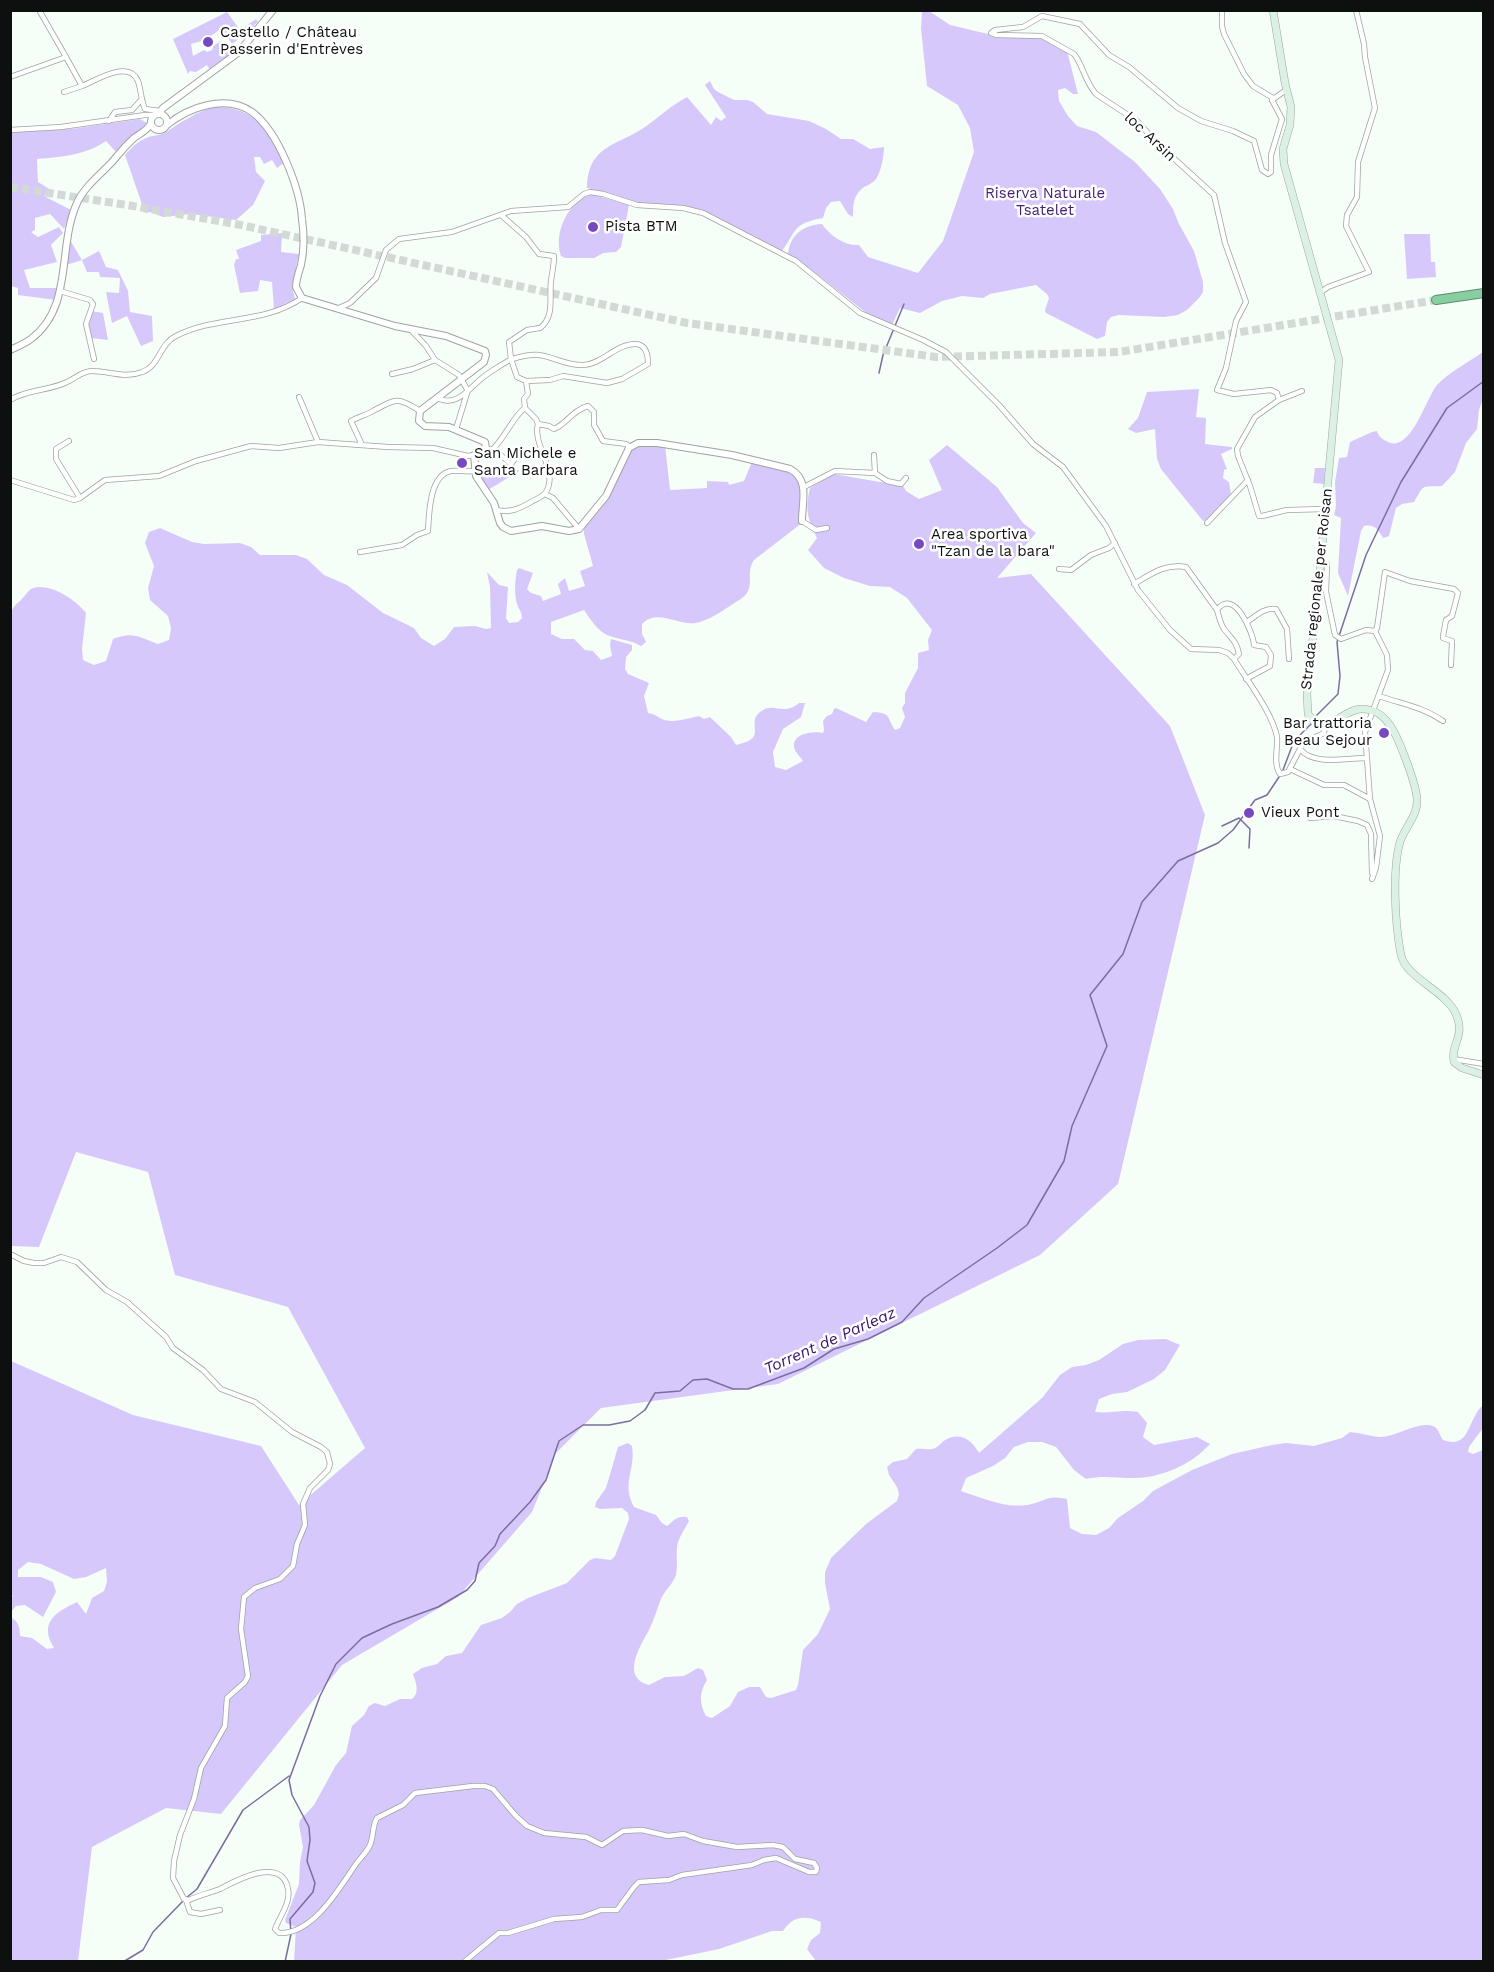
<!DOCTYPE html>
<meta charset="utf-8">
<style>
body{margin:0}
#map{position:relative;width:1494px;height:1972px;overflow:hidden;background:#f6fef8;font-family:"Work Sans",sans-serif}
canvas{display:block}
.frame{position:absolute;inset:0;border:12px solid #0e100f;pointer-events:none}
</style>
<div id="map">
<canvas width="1494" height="1972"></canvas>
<div class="frame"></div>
</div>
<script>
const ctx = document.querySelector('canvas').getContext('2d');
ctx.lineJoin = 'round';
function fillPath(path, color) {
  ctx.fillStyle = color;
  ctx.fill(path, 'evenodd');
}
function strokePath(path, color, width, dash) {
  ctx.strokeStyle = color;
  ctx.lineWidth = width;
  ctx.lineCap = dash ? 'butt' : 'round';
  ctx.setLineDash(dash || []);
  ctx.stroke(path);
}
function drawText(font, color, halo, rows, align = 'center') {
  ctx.font = font + ' "Work Sans",sans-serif';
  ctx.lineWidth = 5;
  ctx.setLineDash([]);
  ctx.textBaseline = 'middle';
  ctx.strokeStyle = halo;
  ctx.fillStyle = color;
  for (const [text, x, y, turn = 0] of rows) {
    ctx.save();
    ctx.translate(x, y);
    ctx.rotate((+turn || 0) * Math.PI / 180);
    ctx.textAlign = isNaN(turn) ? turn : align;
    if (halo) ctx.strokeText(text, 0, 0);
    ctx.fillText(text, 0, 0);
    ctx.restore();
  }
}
fillPath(new Path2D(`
 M922,11H929L950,25L988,34L1042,37L1067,51L1078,94H1073L1065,88L1058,90L1059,101L1068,116L1077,126L1096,132L1135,162L1160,189L1173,209L1179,224L1194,251L1203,282V292L1199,298L1187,310L1178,315L1164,317L1119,315L1111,317L1107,322L1105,336L1097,339L1046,313L1045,310L1049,298L1047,294L1036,285L990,294L983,298L962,296L942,301L920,313L900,308L892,325L869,315L814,272L788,254C790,235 803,225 822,224C830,236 845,246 859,245L868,257L918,273L943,241L974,152L970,128L958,105L927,86L921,28Z
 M227,12L240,30L256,19L258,22L254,25L255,27L232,44L222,28L205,40L191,44L193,56L204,50L207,52L212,50L213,46L221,41L227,48L229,47L232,53L209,69L207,65L196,72L190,71L188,74L173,39Z
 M710,81L714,89L718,92L734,100H747L753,102L767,114L809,121L826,129L841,139H853L870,149L884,147C884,156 881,172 876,179C873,183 868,185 864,187C853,195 853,205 853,217L848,214L840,201L831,202L826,208L823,218C792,224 798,229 782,251L711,214L696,209L683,206L638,203L587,188C588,145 617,146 645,127C659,117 672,105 687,97L711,125L716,117L721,121L726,117L705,85Z
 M217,107C255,107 269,131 284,163L277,168L272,160L264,164L260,157H254L256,172L265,181L253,205L236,220L191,214L163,217L150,212L145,213L125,155C133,146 140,139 152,136C157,135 162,135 166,132C182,122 198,110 217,107Z
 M140,119L147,123L116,152L106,141C85,155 63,157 37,159L38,182L51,190L44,196L71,210L64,229L50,214L35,218V230L31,232L38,237L59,227L63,233L51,245L57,262L24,270L30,288H58L56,300L18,295V288L11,286L10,132L71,129Z
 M591,194L629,205L621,247L616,252L603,253L594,258H565L561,256C553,233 568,202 591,194Z
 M282,233L281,252L299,254L292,286L295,299L274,309L272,282L260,280L258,291L240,293L234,265L236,259H239L236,250L261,241V235Z
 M1404,234H1430L1431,262H1435L1436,277L1407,279Z
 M70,240L82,260L99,251L106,267L118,270L128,291L130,312L152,316L153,341L141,346L127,316L112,323L106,292L119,293L120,278L100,277L99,272H87L82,260L66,265Z
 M91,311L103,313L108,340L91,338L88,322Z
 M1483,352V399L1479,410L1477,429L1466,443L1455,472L1442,486C1419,487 1425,484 1414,502L1402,504L1396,508L1389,536L1383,538C1378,530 1375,524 1364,526L1361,531L1348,596L1338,573L1341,518L1334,515L1336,506L1335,482L1339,458L1347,457L1350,442L1372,432L1377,431C1379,437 1381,438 1386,441C1410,456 1426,398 1437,385C1448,373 1470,361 1483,352Z
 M1199,389L1196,417L1206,418L1205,444L1232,447V449L1221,454L1227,469L1224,470L1223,478L1229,482L1231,495L1208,520L1203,521L1161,469L1157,459L1155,429L1136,433L1128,429L1138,418L1147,392Z
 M641,445H665L670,490L707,488V481L728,482L729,485L744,481L752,462L788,470L800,481V524L798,526L754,560C746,572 753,581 748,591C745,598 735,602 730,606C719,613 709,620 696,623C678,626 658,608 642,624V634L646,642L641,646C629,639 618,640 607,635C597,630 590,619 584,610L551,622V634L562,639H574L585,650L593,651L601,660L612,656L610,645L611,639L632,645V650L626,657L625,669L628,674L649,683L644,696L648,713C655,714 656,716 662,719C673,724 688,718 699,716L704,719L710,717L731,737L736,745C770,738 745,724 760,712C774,701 782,717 799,703H805L801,717L783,729L773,752L775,767L786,770L803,761C800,756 793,751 794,744C795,733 815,731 823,733L824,730L823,721L827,716L832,714L834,709L836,708L866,722L873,712C892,713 886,717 895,730L900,728L905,717L902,708L905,703V693L918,668V653L929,650L928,640L932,630L907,598L890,587L870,586L844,578L824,568L808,550L817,538C807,517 805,510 810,488L834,474L903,486L906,491L919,499L942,490L929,460L947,445L997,487L1023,523L1036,533L997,578L1031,574L1170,726L1205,815L1118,1184L1040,1255L778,1384L601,1408L556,1453L532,1512L458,1597L342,1665L221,1814L166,1808L92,1847L78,1961H11L10,1617C19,1621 20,1628 20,1636L32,1638L47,1649L54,1648C39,1623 54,1613 77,1602L86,1614L92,1598L104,1591L107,1582L106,1568L86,1577L74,1579L41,1564L28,1562L18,1570V1577H41L53,1582L56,1592L43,1617L25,1605L16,1606L11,1612V1598L13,1596L10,1593L11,1361L133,1415L261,1446L299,1505L365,1448L288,1307L175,1275L148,1172L76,1152L39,1247L11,1246L10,615C13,607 15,605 21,600C24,597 28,591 31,589C48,581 76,600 86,613L82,649L83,660L94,665L106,661L113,639C133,631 139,637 158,644L169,640L171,628L168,616L150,600L148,588L154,566L145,543L149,532L160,528L192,542L204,544L240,543L251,547L260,555H296L307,559L324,575L347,585L383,613L414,628L421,638L434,646L445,639L454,627L475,626L486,629L491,628L490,587L487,572L499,585L508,587L506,618L509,623L518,622L522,618C522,612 519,610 517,604C514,594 515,580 517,570L519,568L533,573L527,589L531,593L541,596L543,601L561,594L558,584L565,578L569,591L585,586L580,571L593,566L584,534V528L612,491L630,450Z
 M506,462L519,471L488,490L480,478V474L503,475Z
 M1315,468H1325L1324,484L1313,483Z
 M1166,1339L1180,1345L1165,1370L1154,1379L1127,1392L1112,1394L1099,1399L1095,1412C1109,1414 1123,1409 1138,1412L1147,1423L1143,1437L1154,1445L1197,1437L1210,1444C1191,1465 1161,1478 1133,1478C1115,1478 1103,1475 1086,1479L1074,1470L1056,1447L1042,1442H1028L1014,1447L1005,1458L993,1466L966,1478L961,1491C982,1498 1004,1508 1026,1505C1046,1502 1046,1494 1067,1499L1070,1528L1082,1534L1096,1535L1109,1528L1118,1518L1143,1501L1153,1491L1192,1470L1232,1454L1272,1445L1286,1443L1314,1446L1342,1438L1350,1432C1360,1433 1370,1436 1379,1437C1395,1438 1420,1419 1435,1427C1439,1430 1440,1436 1443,1440C1471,1450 1467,1419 1483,1405V1428L1469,1447L1468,1452L1473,1454L1483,1450V1961H816L807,1949L811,1940L820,1933L821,1922C805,1915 793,1916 783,1931H772L719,1949L661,1961L294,1962L296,1927L286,1923L285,1920L299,1884L300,1862L303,1847L299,1825L300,1820L314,1805L336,1765L346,1753L352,1726L364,1715L369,1706L375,1703L385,1706L400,1699H412C420,1692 416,1683 413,1674L422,1668L437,1664L446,1656L462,1653L481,1625L502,1618L510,1612L517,1604L528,1598L567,1583L590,1560L595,1558L611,1560L615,1556L629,1519L628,1513L622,1508L600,1509L595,1507L596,1502L606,1488L618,1447L628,1443L632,1446C636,1470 621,1483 634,1507L656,1515L662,1523L667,1526C675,1520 676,1516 687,1517L689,1521C685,1529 678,1538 677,1547C676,1556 678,1566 676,1575C673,1584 665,1590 661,1599C657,1609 654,1620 649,1630C641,1645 620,1677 649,1685L665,1677L684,1676L698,1668L703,1670L707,1680C699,1693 699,1703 706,1716L712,1718L730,1706L738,1692L749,1687H760L766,1697L771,1698L796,1690L798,1685L803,1650L818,1634L830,1609L825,1583V1572L831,1558L866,1524L897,1501L899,1494L897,1487L889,1475L887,1467L893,1462L907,1459L916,1449C922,1448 930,1451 935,1448C940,1446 942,1441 947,1439C962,1432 972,1441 979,1453L1042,1398L1060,1375L1072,1367L1086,1365L1099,1360L1123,1344L1138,1340Z`), '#d7c8fc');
strokePath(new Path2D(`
 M879,373L883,355L904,304
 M1315,717L1338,694L1340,676L1337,642L1366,555L1401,482L1447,408L1484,381
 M1283,770L1294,741L1312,723
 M1222,826L1239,818L1250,829L1249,848
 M186,1898L197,1889L243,1810L289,1776
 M123,1962L143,1950L153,1932L183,1901
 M285,1962L291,1934L290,1919L313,1892L315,1883L307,1861L310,1840L309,1827L292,1795L289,1780L320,1696L336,1664L362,1638L392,1624L438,1607L467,1590L475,1581L479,1563L495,1546L500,1534L530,1502L546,1480L559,1441L583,1425H609L630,1421L645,1410L655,1393L680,1391L693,1380L707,1379L733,1389H748L804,1368L834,1349L868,1339L902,1322L924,1298L997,1248L1027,1225L1064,1161L1072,1126L1107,1046L1090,995L1123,954L1142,902L1178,861L1218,843L1233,830L1255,800L1267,795L1279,777`), '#7c6da1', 1.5);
strokePath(new Path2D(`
 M10,187L127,205L241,225L687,323L936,357L1119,352L1436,300`), '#d3dad5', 8, [8, 4]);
const minor = new Path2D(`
 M1222,10V26L1224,34L1244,74L1253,86L1273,98
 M10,77L66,57L39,10
 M82,86C97,80 129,59 138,81C141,90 141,100 145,109L160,111
 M64,92L82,86L66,57
 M109,121L115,112L132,110L141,100
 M10,130L61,127L145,115H154
 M501,215L526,237L539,254L554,256C554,265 552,273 551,281C549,297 555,317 540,328L527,330L509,342L511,359L517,377L526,381L528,394L524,399L525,408L536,419L538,424L549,426L554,429C568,423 571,411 588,406L594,412V425L603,441L626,444L630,447
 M60,291L90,300L93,304L86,324L94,359
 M1321,292L1328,287L1369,272L1346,226L1347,215L1357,197L1358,162L1375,108L1365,57L1364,44L1356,10
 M339,308L350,303L376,278L386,250L399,239L452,232L511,211L568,207L584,194L590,192L603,194L637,205L683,208L703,213L796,261L860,313L923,340L946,352L998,404L1033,444L1063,467L1106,526L1138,590L1170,630L1191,649L1219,650L1228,653L1234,659C1247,680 1273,714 1277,737C1278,749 1273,764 1280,774L1288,772L1300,749
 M411,330L426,346L435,360L459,375L468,391
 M392,374L413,369L435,360
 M1302,391L1279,400L1255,417L1237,449L1238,456L1250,486L1259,516H1262L1287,510L1325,509
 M299,397L318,442
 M438,398C455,408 469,389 481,379C485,375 507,361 512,359C519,357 532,354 539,355C555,357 566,366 584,365C602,364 616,344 635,344C646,344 648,355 648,364L622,379L607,383L563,376L550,380L526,381
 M10,400C28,389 49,391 67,382C76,378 82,371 92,371C110,371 125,379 142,372C160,366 159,344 176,336C217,315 263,325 302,298
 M1279,400L1277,393L1271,390L1234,394L1217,390L1226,368L1236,321L1246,302L1225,243L1214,195L1157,143L1137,121L1096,94C1085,82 1082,63 1074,54L1042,36L997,35L991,33L995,30L1023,27L1042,16L1080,24L1109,55L1129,67L1178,108L1201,121L1233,131L1254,141L1262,170L1268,174L1271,172V155L1282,119L1272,100L1286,90
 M456,429L467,393
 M69,441L56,449V459L80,498
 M362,445L351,421C358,417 366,415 373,411C396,399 396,396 420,411
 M490,449L496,451L511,464L521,450
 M492,450C505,438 514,415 525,408
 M874,455L875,473
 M10,480L74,500L80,498L105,480L159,476L196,461L251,446L279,448L318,442L388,447L433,448L468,456L474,455
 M804,487L835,471L875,473L887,481L901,484L906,478
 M545,494L553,498L579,529
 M496,510C510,513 519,509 531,502C536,499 543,497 546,492C559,471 532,445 538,424
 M802,521L816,530L827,528
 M1207,523L1248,480
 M360,552L402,545L417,535L428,531C429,515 429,475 451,471C458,470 467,472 475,471
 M1321,562L1327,564L1326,592L1335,635L1341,639L1366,630L1375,631L1387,655L1388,670L1365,732L1370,799L1380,836L1376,868L1372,879
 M1059,569L1071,570L1091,555L1109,548L1115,543
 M1134,584C1151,574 1166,563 1186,567L1217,610
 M1247,622C1256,616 1265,607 1276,609L1287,629L1289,659
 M1375,631L1377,628L1385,572L1410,581L1454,589L1458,593L1452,616L1446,620L1443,636V638L1452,641L1451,665
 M1234,659L1239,654C1237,642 1231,638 1224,629C1220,623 1219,616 1217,610C1234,587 1253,632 1254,645L1266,647L1271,655L1270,666L1246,679
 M1379,696C1402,704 1423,707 1443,721
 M1325,726L1324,733C1315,738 1305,739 1300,749C1313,766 1347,758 1366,758
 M1290,769L1324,785H1344L1370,799
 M1310,818L1334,816L1358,821L1367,825L1371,834L1372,873
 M1453,1059L1484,1064
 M10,1254L24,1261L34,1263H44L61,1257L77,1262L106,1290L127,1302L166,1337L173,1348L203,1370L221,1389L255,1402L292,1432L321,1447L327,1452L330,1464L328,1470L310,1488L303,1504L305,1525L297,1544L293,1566L280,1579L255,1588L244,1597L241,1629L248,1676L245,1682L227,1698L225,1726L201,1768L194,1799L180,1835L174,1861L173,1878L184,1899L189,1900C199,1895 210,1893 220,1889C235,1881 282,1855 288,1889C291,1902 280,1916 275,1929L279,1933C313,1935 340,1887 356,1864C361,1857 367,1852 370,1845C374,1836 372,1826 377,1818L403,1805L415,1793L473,1786H485L493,1789L516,1816L527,1826L544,1833L586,1837L602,1845L623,1831L642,1830L668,1836L684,1834L703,1841L737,1847L773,1845L783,1847L795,1859L814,1863L817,1868L816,1872H809L776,1858L764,1860L752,1865L682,1875L669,1880L639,1882L634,1887L617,1910H601L582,1917L554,1919L508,1933H499L464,1962
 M186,1900L190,1912L201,1914L220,1910`);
const tertiary = new Path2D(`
 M151 122a8 8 0 1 1 16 0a8 8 0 1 1-16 0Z
 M158,114L163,108L239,52L273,10
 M167,125C189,107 226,94 252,112C278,131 300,188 302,219C304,233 304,251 301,265C299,272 296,279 296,287L302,298L395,326L446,336L485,351L486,355L484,362L420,411L419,421L425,426L449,427L485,442L486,448L474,455L476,476L494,503L500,523L503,527L511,531L542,526L569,531L579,529L606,496L629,448L638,443H657L732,455L790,469C810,480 802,501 802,521
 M10,350C17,347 24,344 31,339C74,307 57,247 77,203C84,187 100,175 112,162C119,154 126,145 134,138C141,133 147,131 151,123`);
const secondary = new Path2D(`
 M1273,10L1285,83L1291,107L1290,125L1283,149L1284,164L1339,360L1317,602L1307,694L1308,714L1316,724L1325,726C1337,721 1349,709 1362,709C1373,709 1383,715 1389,724C1398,735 1417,786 1417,800C1418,815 1405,827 1400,842C1392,870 1395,925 1401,955C1406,978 1446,991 1456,1014C1466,1037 1450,1044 1454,1062L1462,1068L1484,1075`);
const motorway = new Path2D(`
 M1436,300L1484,293`);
strokePath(minor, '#9da49f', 6);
strokePath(tertiary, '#9da49f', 8);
strokePath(secondary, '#9da49f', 8);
strokePath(motorway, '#5d8c6e', 10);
strokePath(minor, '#fff', 4.5);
strokePath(tertiary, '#fff', 6);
strokePath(secondary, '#dbf1e3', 7);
strokePath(motorway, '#87cfa1', 8);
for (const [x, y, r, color] of [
 [208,42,6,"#7749c1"],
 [593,227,6,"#7749c1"],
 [462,463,6,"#7749c1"],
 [919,544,6,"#7749c1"],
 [1384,733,6,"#7749c1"],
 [1249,813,6,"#7749c1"]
]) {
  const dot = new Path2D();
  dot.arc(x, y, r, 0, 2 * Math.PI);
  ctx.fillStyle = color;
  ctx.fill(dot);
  strokePath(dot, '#fff', 2);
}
drawText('15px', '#0e100f', '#fff', [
 ["Castello / Château",220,33],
 ["Passerin d'Entrèves",220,50],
 ["Pista BTM",605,227],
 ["San Michele e",474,454],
 ["Santa Barbara",474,471],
 ["Area sportiva",931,535],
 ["\"Tzan de la bara\"",931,552],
 ["Bar trattoria",1372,724,"right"],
 ["Beau Sejour",1372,741,"right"],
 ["Vieux Pont",1261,813]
], 'left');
drawText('15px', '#0e100f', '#fff', [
 ["loc Arsin",1150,137,43],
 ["Strada regionale per Roisan",1317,589,-84]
]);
drawText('15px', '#421e74', '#fff', [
 ["Riserva Naturale",1045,194],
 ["Tsatelet",1045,211]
]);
drawText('italic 16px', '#381268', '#fff', [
 ["Torrent de Parleaz",830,1341,-24]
]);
</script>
